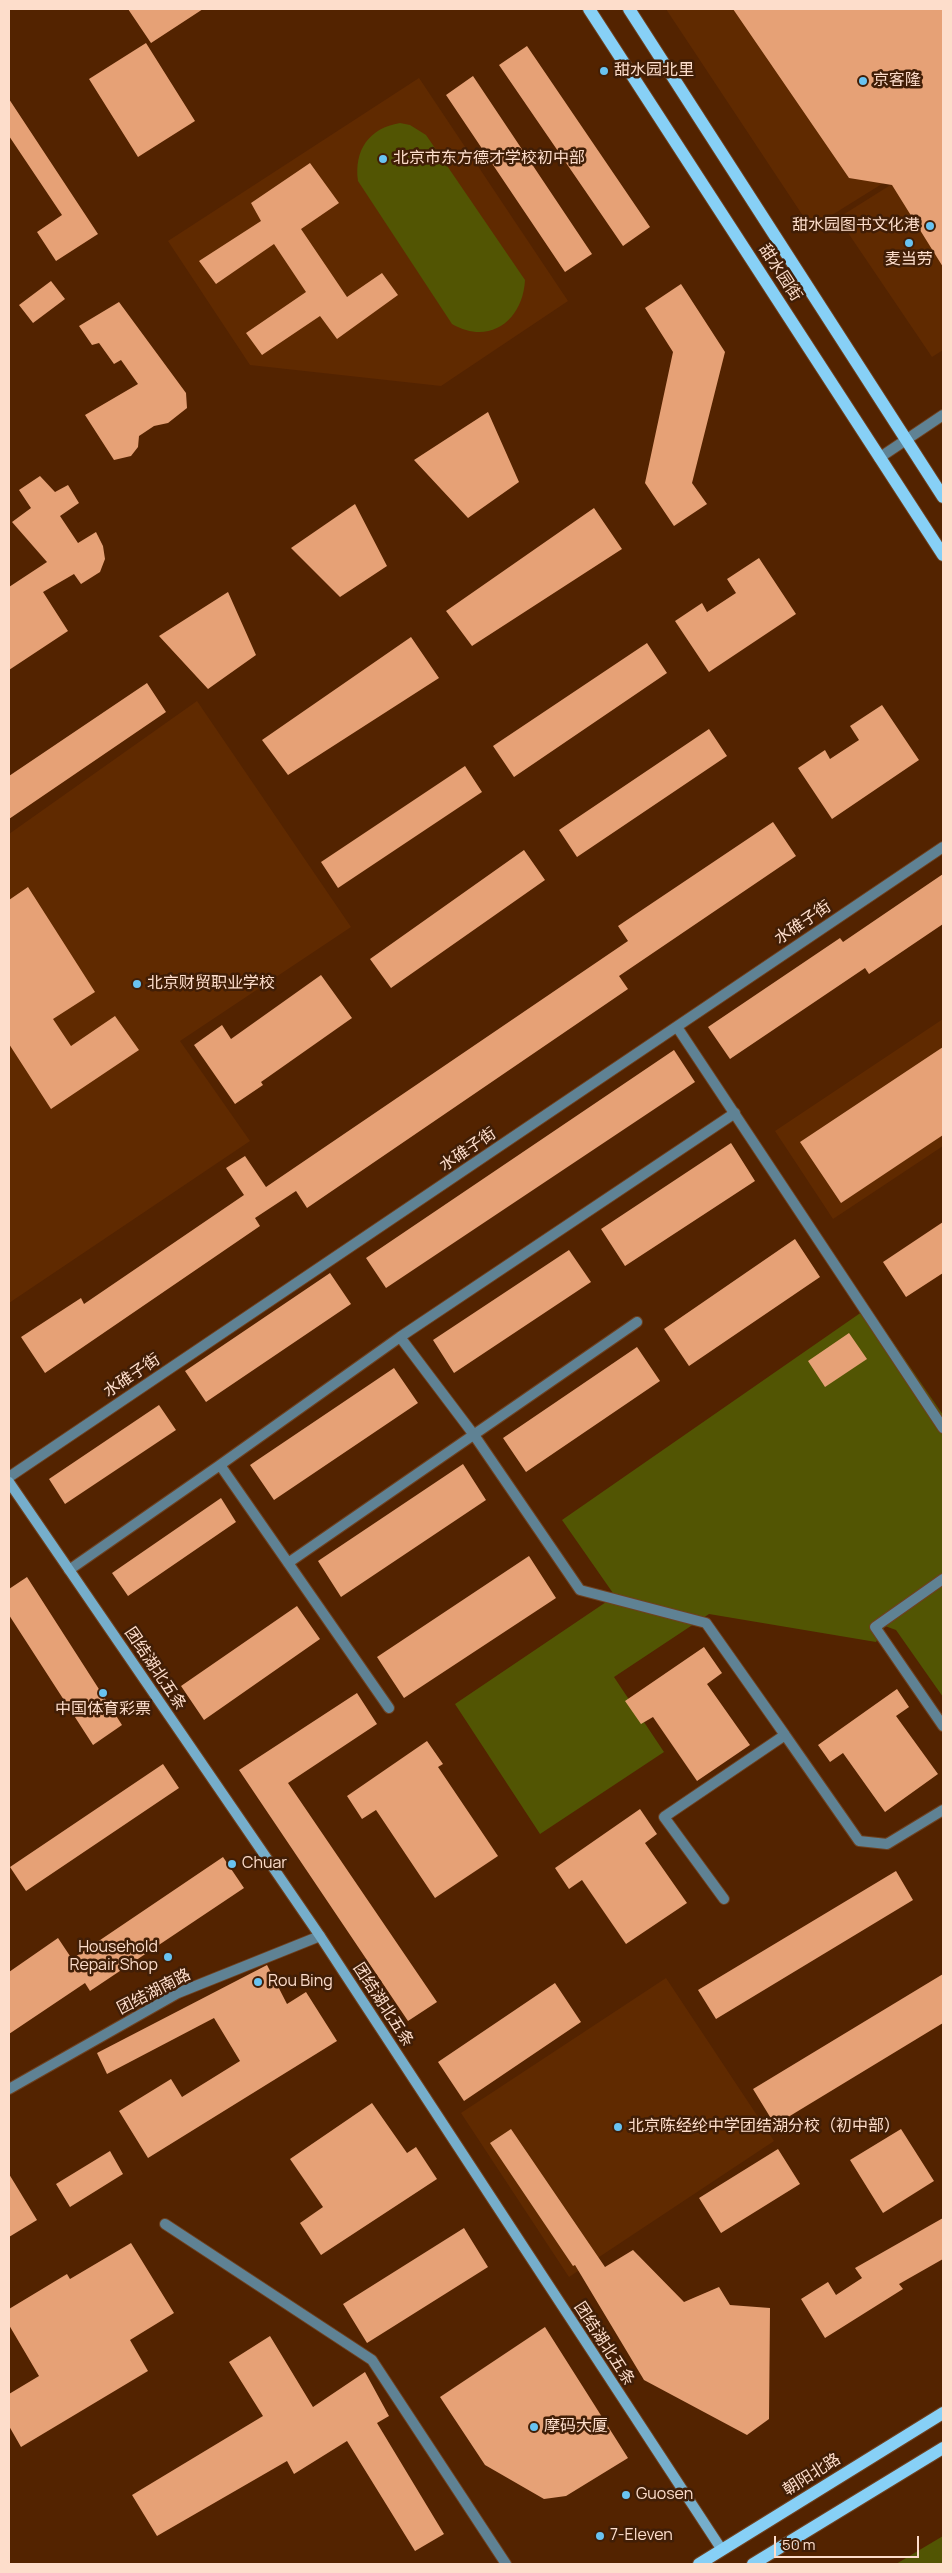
<!DOCTYPE html>
<meta charset="utf-8">
<style>
body{margin:0}
#map{position:relative;width:952px;height:2573px;overflow:hidden;background:#532300;font-family:Manrope,sans-serif}
canvas{display:block}
.frame{position:absolute;inset:0;border:10px solid #fdddcb;pointer-events:none}
.scale{position:absolute;left:774px;top:2536px;width:145px;height:22px;box-sizing:border-box;border:2px solid #fdddcb;border-top:0;padding-left:6px;font-size:15px;line-height:18px;white-space:nowrap;color:#fdddcb;-webkit-text-stroke:4px #411e06;paint-order:stroke}
</style>
<div id="map">
<canvas width="952" height="2573"></canvas>
<div class="frame"></div>
<div class="scale">50 m</div>
</div>
<script>
const ctx = document.querySelector('canvas').getContext('2d');
ctx.lineJoin = 'round';
function fillPath(path, color) {
  ctx.fillStyle = color;
  ctx.fill(path, 'evenodd');
}
function strokePath(path, color, width, dash) {
  ctx.strokeStyle = color;
  ctx.lineWidth = width;
  ctx.lineCap = dash ? 'butt' : 'round';
  ctx.setLineDash(dash || []);
  ctx.stroke(path);
}
function drawText(font, color, halo, rows, align = 'center') {
  ctx.font = font + ' Manrope,"Noto Sans SC",sans-serif';
  ctx.lineWidth = 5;
  ctx.setLineDash([]);
  ctx.textBaseline = 'middle';
  ctx.strokeStyle = halo;
  ctx.fillStyle = color;
  for (const [text, x, y, turn = 0] of rows) {
    ctx.save();
    ctx.translate(x, y);
    ctx.rotate((+turn || 0) * Math.PI / 180);
    ctx.textAlign = isNaN(turn) ? turn : align;
    if (halo) ctx.strokeText(text, 0, 0);
    ctx.fillText(text, 0, 0);
    ctx.restore();
  }
}
fillPath(new Path2D(`
 M666,9H943V146L811,228Z
 M419,78L568,301L441,386L250,365L168,241Z
 M943,152V350L932,357L838,218Z
 M197,701L351,927L180,1041L250,1141L9,1303V834Z
 M943,1019V1146L833,1219L775,1131Z
 M666,1978L774,2141L569,2277L461,2113Z`), '#602a00');
fillPath(new Path2D(`
 M400,123L410,125L426,135L525,280C523,320 490,346 452,324L358,181C354,150 369,128 400,123Z
 M869,1307L943,1415V1697L896,1630L885,1626L876,1642L709,1614L614,1677L664,1752L540,1834L455,1704L615,1596L562,1520Z
 M943,2536V2564H896Z`), '#525503');
fillPath(new Path2D(`
 M128,9H203L151,43Z
 M733,9H943V267L892,185L849,178Z
 M146,43L195,121L138,157L89,79Z
 M527,46L650,227L623,246L499,65Z
 M473,76L592,254L565,272L446,95Z
 M9,99L98,234L56,261L37,232L62,215L9,136Z
 M310,163L339,203L301,229L347,297L382,273L398,295L337,339L320,316L262,355L246,333L306,292L274,244L216,284L199,261L261,221L251,203Z
 M51,281L65,299L33,323L19,305Z
 M681,284L725,352L692,483L707,504L674,526L645,483L673,352L645,308Z
 M119,302L186,393L187,408L168,423L154,426L139,436L138,447L131,456L114,460L85,415L138,384L121,360L114,364L99,343L92,345L79,326Z
 M488,412L519,482L468,518L414,460Z
 M40,476L55,492L68,485L79,503L60,516L78,543L96,532L103,546L105,559L100,572L81,584L74,574L43,592L68,631L9,670V587L47,562L12,522L31,508L19,490Z
 M355,504L387,566L340,597L291,548Z
 M594,508L622,549L472,646L446,611Z
 M759,558L796,614L709,672L675,621L702,603L707,612L736,593L727,579Z
 M228,592L256,655L208,689L159,636Z
 M411,637L439,678L288,775L262,740Z
 M647,643L667,673L514,777L493,746Z
 M147,683L166,712L9,819V776Z
 M882,705L919,760L832,819L798,768L825,750L830,759L859,740L850,726Z
 M709,729L727,756L577,857L559,830Z
 M465,766L482,792L338,888L321,862Z
 M773,822L796,856L619,976L628,989L307,1208L296,1191L255,1218L260,1226L45,1373L21,1337L81,1298L84,1304L244,1195L226,1168L245,1156L266,1187L628,941L618,926Z
 M524,850L545,880L391,988L370,959Z
 M943,874V924L869,974L865,968L730,1059L708,1027L840,938L843,942Z
 M28,887L95,992L53,1019L71,1046L115,1016L139,1050L51,1109L9,1044V900Z
 M321,975L352,1018L261,1082L263,1085L235,1104L194,1045L222,1025L231,1039Z
 M943,1047V1135L841,1203L800,1142Z
 M674,1050L695,1082L386,1288L366,1258Z
 M731,1143L755,1181L625,1266L601,1229Z
 M943,1222V1273L906,1297L883,1262Z
 M795,1239L820,1277L689,1366L664,1329Z
 M569,1250L591,1282L454,1373L433,1340Z
 M330,1273L351,1304L206,1402L185,1371Z
 M849,1333L867,1359L825,1387L808,1361Z
 M637,1347L660,1381L526,1472L503,1438Z
 M394,1368L418,1403L274,1500L250,1465Z
 M159,1405L176,1430L65,1504L49,1479Z
 M463,1464L486,1500L341,1597L318,1561Z
 M221,1498L236,1522L128,1596L112,1573Z
 M529,1556L556,1598L404,1698L377,1657Z
 M27,1577L122,1725L93,1745L9,1615V1589Z
 M297,1606L320,1639L204,1720L181,1686Z
 M704,1647L722,1673L707,1684L750,1745L697,1781L653,1717L641,1724L625,1701Z
 M897,1689L909,1707L896,1716L938,1774L885,1812L843,1753L830,1762L818,1745Z
 M357,1693L377,1724L288,1783L437,2002L408,2021L239,1770Z
 M427,1741L443,1764L438,1767L498,1856L435,1898L376,1810L362,1819L347,1796Z
 M163,1764L179,1788L26,1891L10,1867Z
 M640,1809L657,1834L645,1843L687,1903L626,1944L582,1880L569,1889L555,1868Z
 M223,1857L244,1888L90,1991L85,1983L9,2034V1972L58,1938L72,1959Z
 M896,1871L913,1900L716,2019L698,1990Z
 M267,1965L287,2004L306,1992L337,2041L148,2158L119,2111L171,2079L182,2097L240,2061L214,2018L107,2074L97,2053Z
 M943,1974V2023L775,2125L753,2089Z
 M555,1983L581,2022L464,2101L438,2062Z
 M372,2103L407,2153L416,2147L437,2179L321,2255L300,2223L323,2207L290,2159Z
 M511,2129L605,2267L633,2250L684,2302L719,2287L730,2305L770,2308L769,2419L747,2435L644,2380L575,2265L573,2266L490,2143Z
 M901,2129L934,2181L883,2213L850,2160Z
 M778,2149L800,2184L721,2233L699,2198Z
 M110,2151L123,2174L70,2207L56,2184Z
 M9,2174L37,2220L9,2237Z
 M943,2218V2259L899,2284L903,2289L825,2338L801,2299L828,2282L836,2295L862,2278L855,2268Z
 M464,2228L488,2267L367,2343L343,2304Z
 M131,2243L174,2313L130,2340L148,2371L21,2447L9,2426V2394L39,2376L9,2325V2309L67,2274L70,2279Z
 M545,2327L628,2458L566,2496L544,2499L485,2465L440,2397Z
 M270,2336L313,2407L365,2372L389,2416L377,2423L444,2534L415,2551L347,2441L294,2474L287,2461L157,2536L132,2495L263,2416L229,2362Z`), '#e6a176');
const lane = new Path2D(`
 M400,1337L474,1435L580,1590L706,1623L785,1735
 M220,1465L400,1337L735,1113
 M288,1563L637,1322
 M69,1570L220,1465L389,1708
 M724,1899L664,1817L785,1735L859,1841L887,1844L943,1810
 M165,2224L372,2360L506,2564`);
const street = new Path2D(`
 M879,458L943,415
 M677,1027L943,1428
 M9,1477L943,847
 M943,1579L875,1627L943,1726
 M9,2089L178,1993L320,1936`);
const secondary = new Path2D(`
 M9,1482L320,1936L722,2550`);
const primary = new Path2D(`
 M589,9L943,555
 M629,9L943,497
 M699,2564L943,2413
 M753,2564L943,2448`);
strokePath(lane, '#6e4120', 12);
strokePath(street, '#6e4120', 12);
strokePath(secondary, '#6e4120', 12);
strokePath(primary, '#6e4120', 14);
strokePath(lane, '#5f8294', 10);
strokePath(street, '#5f8294', 10);
strokePath(secondary, '#76aecb', 10);
strokePath(primary, '#87d0f6', 12);
for (const [x, y, r, color] of [
 [604,71,5,"#69c3f1"],
 [863,81,5,"#69c3f1"],
 [383,159,5,"#69c3f1"],
 [930,226,5,"#69c3f1"],
 [909,243,5,"#69c3f1"],
 [137,984,5,"#69c3f1"],
 [103,1693,5,"#69c3f1"],
 [232,1864,5,"#69c3f1"],
 [168,1957,5,"#69c3f1"],
 [258,1982,5,"#69c3f1"],
 [618,2127,5,"#69c3f1"],
 [534,2427,5,"#69c3f1"],
 [626,2495,5,"#69c3f1"],
 [600,2536,5,"#69c3f1"]
]) {
  const dot = new Path2D();
  dot.arc(x, y, r, 0, 2 * Math.PI);
  ctx.fillStyle = color;
  ctx.fill(dot);
  strokePath(dot, '#411e06', 2);
}
drawText('16px', '#fdddcb', '#411e06', [
 ["甜水园北里",614,71],
 ["京客隆",873,81],
 ["北京市东方德才学校初中部",393,159],
 ["甜水园图书文化港",920,226,"right"],
 ["麦当劳",909,260,"center"],
 ["北京财贸职业学校",147,984],
 ["中国体育彩票",103,1710,"center"],
 ["Chuar",242,1864],
 ["Household",158,1948,"right"],
 ["Repair Shop",158,1966,"right"],
 ["Rou Bing",268,1982],
 ["北京陈经纶中学团结湖分校（初中部）",628,2127],
 ["摩码大厦",544,2427],
 ["Guosen",636,2495],
 ["7-Eleven",610,2536]
], 'left');
drawText('16px', '#fdddcb', '#411e06', [
 ["甜水园街",780,273,57],
 ["水碓子街",803,923,-34],
 ["水碓子街",468,1150,-34],
 ["水碓子街",132,1376,-34],
 ["团结湖北五条",155,1669,56],
 ["团结湖南路",154,1992,-27],
 ["团结湖北五条",383,2005,57],
 ["团结湖北五条",604,2344,57],
 ["朝阳北路",812,2475,-32]
]);
</script>
